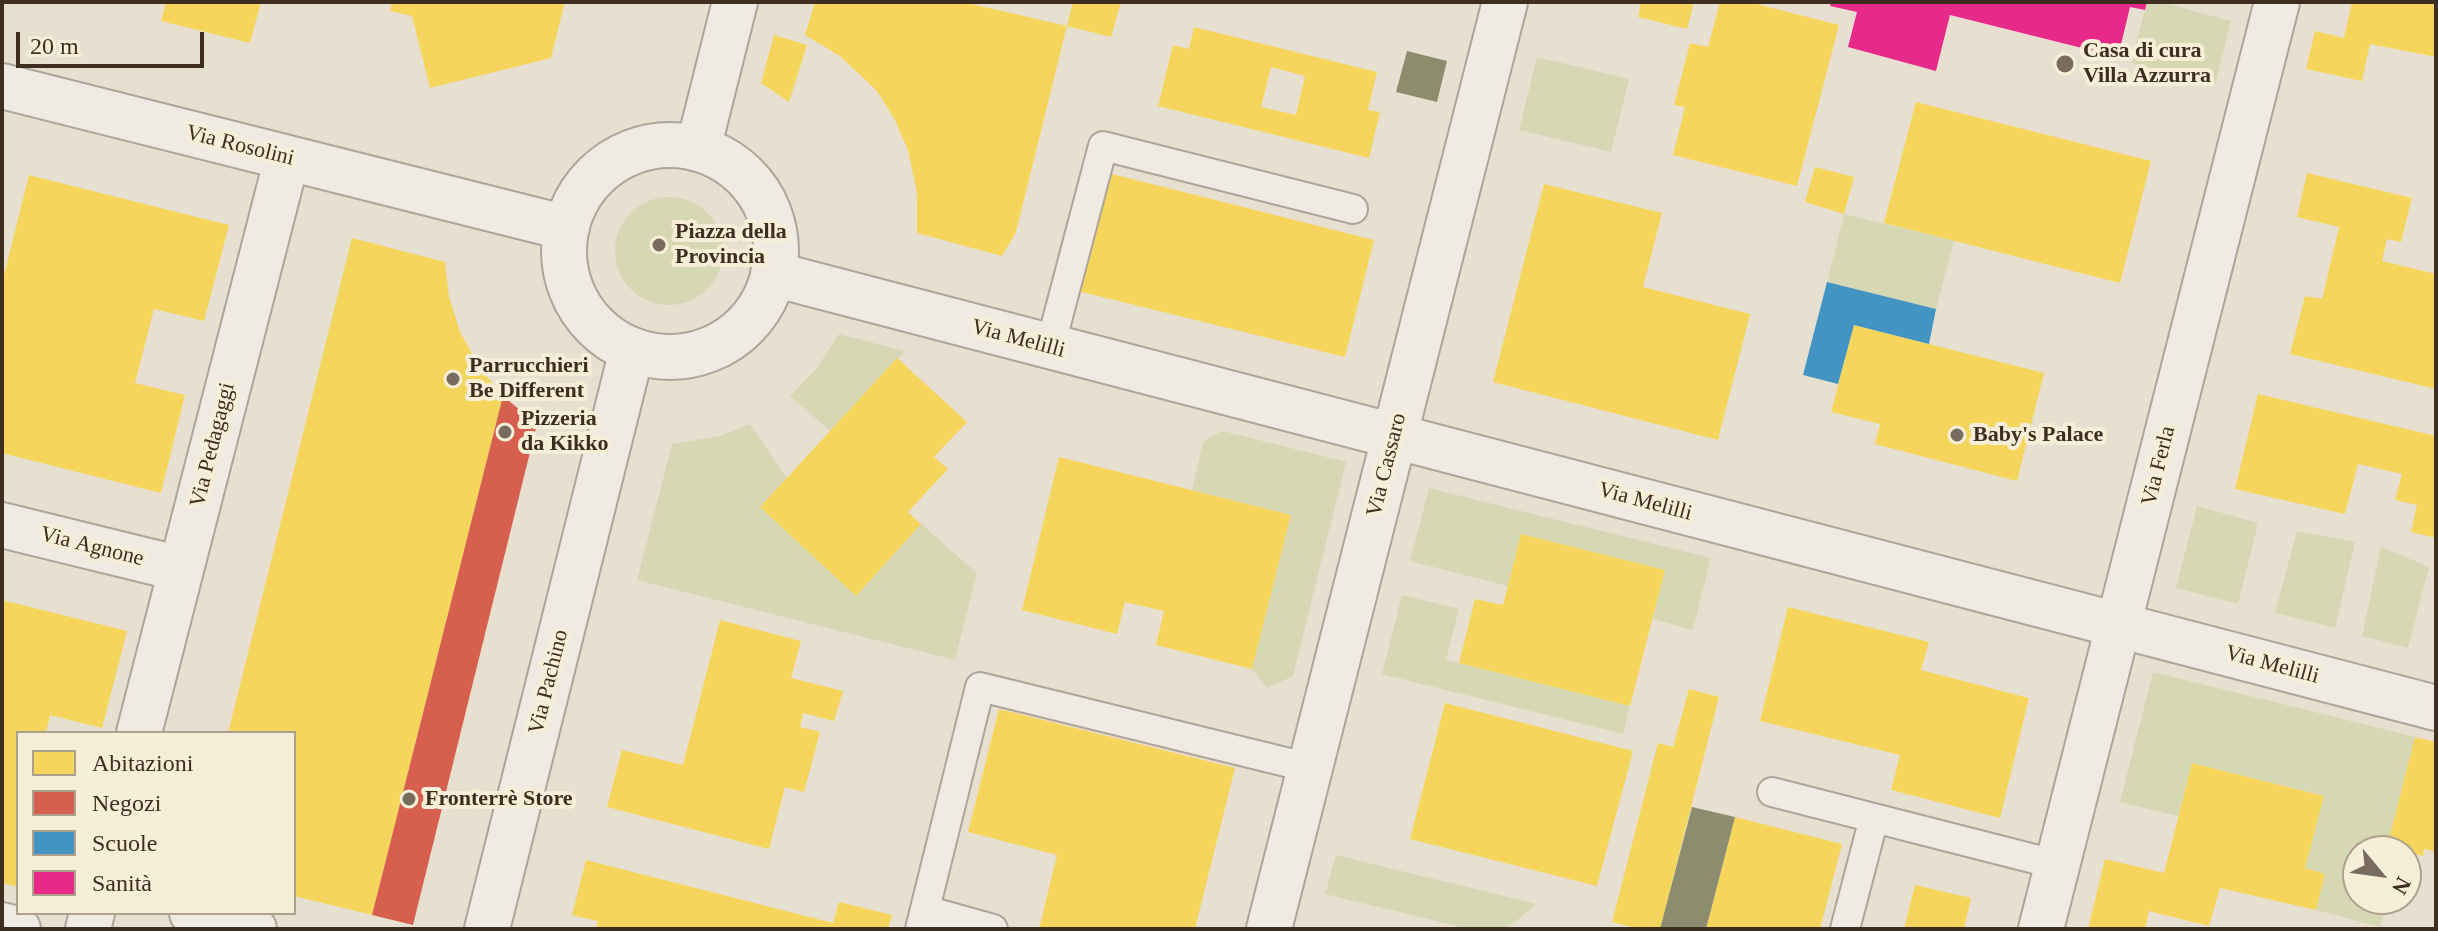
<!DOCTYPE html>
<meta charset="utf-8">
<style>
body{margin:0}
#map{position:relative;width:2438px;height:931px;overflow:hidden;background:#e7e0d1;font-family:Georgia,serif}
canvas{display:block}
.frame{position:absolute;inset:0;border:4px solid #3d2e20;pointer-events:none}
.legend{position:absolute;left:16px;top:731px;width:280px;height:184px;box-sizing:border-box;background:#f7eed8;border:2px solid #ada18e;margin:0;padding:10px 14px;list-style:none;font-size:24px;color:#3d2e20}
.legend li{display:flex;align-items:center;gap:16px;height:40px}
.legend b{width:40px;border:2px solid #ada18e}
.north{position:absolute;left:2342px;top:835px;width:80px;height:80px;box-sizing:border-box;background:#f7eed8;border:2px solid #ada18e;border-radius:50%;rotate:119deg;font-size:22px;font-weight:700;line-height:32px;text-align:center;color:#3d2e20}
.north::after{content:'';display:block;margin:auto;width:28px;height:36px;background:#786c5e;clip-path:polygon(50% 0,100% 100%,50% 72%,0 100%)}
.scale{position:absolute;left:16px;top:32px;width:188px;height:36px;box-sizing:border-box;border:4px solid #3d2e20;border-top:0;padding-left:10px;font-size:24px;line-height:28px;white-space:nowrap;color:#3d2e20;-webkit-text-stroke:6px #f7eed8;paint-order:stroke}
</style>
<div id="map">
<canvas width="2438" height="931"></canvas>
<div class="frame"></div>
<ul class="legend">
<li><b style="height:22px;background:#f6d55c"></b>Abitazioni</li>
<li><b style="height:22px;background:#d6604d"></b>Negozi</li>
<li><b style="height:22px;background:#4393c3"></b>Scuole</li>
<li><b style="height:22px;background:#e7298a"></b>Sanità</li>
</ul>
<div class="north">N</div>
<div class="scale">20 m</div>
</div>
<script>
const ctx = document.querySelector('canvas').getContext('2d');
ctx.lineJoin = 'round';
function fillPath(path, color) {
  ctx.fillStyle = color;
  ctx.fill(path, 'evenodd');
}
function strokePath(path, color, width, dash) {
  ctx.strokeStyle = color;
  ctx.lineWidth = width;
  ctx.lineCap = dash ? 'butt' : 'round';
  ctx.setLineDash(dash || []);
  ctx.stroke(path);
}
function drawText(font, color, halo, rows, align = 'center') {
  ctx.font = font + ' Georgia,serif';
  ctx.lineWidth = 8;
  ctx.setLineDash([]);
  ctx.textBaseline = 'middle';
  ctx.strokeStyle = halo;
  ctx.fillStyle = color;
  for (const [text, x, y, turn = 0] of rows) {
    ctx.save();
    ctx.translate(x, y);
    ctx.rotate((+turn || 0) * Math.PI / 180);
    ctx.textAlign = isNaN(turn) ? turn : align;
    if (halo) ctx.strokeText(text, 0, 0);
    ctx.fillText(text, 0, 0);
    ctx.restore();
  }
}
fillPath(new Path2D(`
 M2147,2H2161L2231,21L2215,85L2131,63Z
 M1537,57L1629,79L1611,152L1519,130Z
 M615 251a54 54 0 1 1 108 0a54 54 0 1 1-108 0Z
 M1844,214L1954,241L1936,309L1827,282Z
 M839,334L905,351L830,431L790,396L816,369Z
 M750,424L787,478L921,524L977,573L955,660L637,580L672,444L720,436Z
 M1222,431L1346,462L1293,676L1267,688L1252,669L1291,515L1192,490L1203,442Z
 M1429,488L1711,558L1693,630L1653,619L1664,570L1521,534L1508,586L1410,561Z
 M2197,506L2258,523L2238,604L2176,588Z
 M2297,531L2355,542L2335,628L2275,613Z
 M2381,547L2429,567L2408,648L2362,636Z
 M1402,595L1459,609L1446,660L1630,706L1623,734L1382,674Z
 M2153,672L2415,737L2387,847L2398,851H2358V899H2387L2380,927L2316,910L2325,874L2305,868L2323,795L2192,763L2178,816L2120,802Z
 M1336,855L1537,904L1506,929H1469L1325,894Z`), '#d6d7b3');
fillPath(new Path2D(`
 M166,2H261L250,43L161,21Z
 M392,2H565L551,58L430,88L412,16L390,11Z
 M815,2H963L1067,26L1073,2H1121L1111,37L1067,26L1016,232L1002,256L917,233V193L908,150L895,120L877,91L840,56L805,35Z
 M1641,2H1694L1687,29L1638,17Z
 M1720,2H1749L1839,25L1797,186L1673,155L1685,107L1674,105L1690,43L1708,47Z
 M2352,2H2436V57L2370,44L2362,81L2306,69L2315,31L2344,38Z
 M1194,27L1377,72L1368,110L1380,112L1369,158L1158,106L1173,45L1189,49ZM1271,67L1305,76L1296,115L1261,107Z
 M774,35L807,45L789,102L761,83Z
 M1916,102L2151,161L2120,283L1884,223Z
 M1815,167L1854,177L1844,214L1805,202Z
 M1108,173L1374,240L1345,357L1078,291Z
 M2307,173L2412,198L2401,242L2387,239L2382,261L2436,274V389L2290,354L2305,296L2322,299L2339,227L2297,217Z
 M29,175L229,225L204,321L154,309L135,383L185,395L161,493L2,453V283Z
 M1544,184L1662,213L1643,287L1750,314L1718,440L1493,382Z
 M352,238L445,262L449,297L460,332L480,368L503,396L372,915L294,896V733H228Z
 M1854,325L2044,373L2017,481L1875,444L1880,424L1831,412Z
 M897,358L967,422L934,457L948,469L908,512L921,524L856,596L760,507Z
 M2258,394L2436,436V538L2411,532L2417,505L2395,500L2402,474L2358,464L2345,514L2235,489Z
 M1059,457L1291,515L1252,669L1156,645L1164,611L1125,602L1117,634L1022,610Z
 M1521,534L1665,570L1630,706L1459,663L1475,599L1503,605Z
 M2,600L127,631L102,728L50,715L46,733H18V887L2,883Z
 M1788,607L1929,642L1921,670L2029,698L2000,818L1891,790L1900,755L1760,721Z
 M720,620L801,641L791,678L843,691L834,721L803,713L800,727L820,732L804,792L785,787L769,849L607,807L622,750L683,765Z
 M1689,689L1719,697L1660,929H1639L1612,922L1658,743L1673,747Z
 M1445,703L1633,751L1597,886L1410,839Z
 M999,709L1235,768L1195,929H1039L1057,855L968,832Z
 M2415,737L2436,742V852L2424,849L2423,856L2387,847Z
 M2192,763L2324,796L2305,868L2325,874L2316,910L2220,888L2209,926L2149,911L2145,929H2088L2105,859L2164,873Z
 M1735,817L1842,844L1820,929H1706Z
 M586,860L833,923L839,902L892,915L888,929H596L598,921L572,915Z
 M1915,885L1971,898L1964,929H1904Z`), '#f6d55c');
fillPath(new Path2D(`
 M503,396L537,424L413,925L372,915Z`), '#d6604d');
fillPath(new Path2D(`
 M1827,282L1936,309L1929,344L1854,325L1838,384L1803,375Z`), '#4393c3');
fillPath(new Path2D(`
 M1831,2H2147L2145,10L2130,7L2118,57L1950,15L1936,71L1848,47L1857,12L1830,6Z`), '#e7298a');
fillPath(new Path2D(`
 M1407,51L1447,61L1437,102L1396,92Z
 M1692,807L1735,817L1706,929H1660Z`), '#8c8c6e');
const service = new Path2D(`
 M1050,347L1103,146L1353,209
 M1772,792L2058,865
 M925,910L993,929
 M920,929L980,687L1310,768
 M1845,929L1874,818`);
const minor = new Path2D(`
 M698,149L735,2
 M2,525L181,569
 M139,733L287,158
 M192,913L254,929
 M2,925L18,929
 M88,929L92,913
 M487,929L632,350
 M1269,929L1505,2
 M2041,929L2277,2`);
const tertiary = new Path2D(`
 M2,86L567,228
 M564 251a106 106 0 1 1 212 0a106 106 0 1 1-212 0Z
 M773,274L2436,708`);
strokePath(service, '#ada599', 32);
strokePath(minor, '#ada599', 48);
strokePath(tertiary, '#ada599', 48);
strokePath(service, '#efebe3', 28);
strokePath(minor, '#efebe3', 44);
strokePath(tertiary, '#efebe3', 44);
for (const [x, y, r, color] of [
 [2065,64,10,"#786c5e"],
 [659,245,8,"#786c5e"],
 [453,379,8,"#786c5e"],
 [505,432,8,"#786c5e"],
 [1957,435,8,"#786c5e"],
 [409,799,8,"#786c5e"]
]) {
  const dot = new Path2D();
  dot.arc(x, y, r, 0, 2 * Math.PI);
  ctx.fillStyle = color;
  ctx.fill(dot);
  strokePath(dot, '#f7eed8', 3);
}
drawText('bold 22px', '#3d2e20', '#f7eed8', [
 ["Casa di cura",2083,51],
 ["Villa Azzurra",2083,76],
 ["Piazza della",675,232],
 ["Provincia",675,257],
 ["Parrucchieri",469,366],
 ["Be Different",469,391],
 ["Pizzeria",521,419],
 ["da Kikko",521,444],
 ["Baby's Palace",1973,435],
 ["Fronterrè Store",425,799]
], 'left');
drawText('22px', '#3d2e20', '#f7eed8', [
 ["Via Rosolini",240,146,14],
 ["Via Melilli",1018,339,15],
 ["Via Pedagaggi",213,445,-76],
 ["Via Cassaro",1387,465,-76],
 ["Via Ferla",2159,466,-76],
 ["Via Melilli",1645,502,15],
 ["Via Agnone",92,547,14],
 ["Via Melilli",2272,665,15],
 ["Via Pachino",549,682,-76]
]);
</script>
